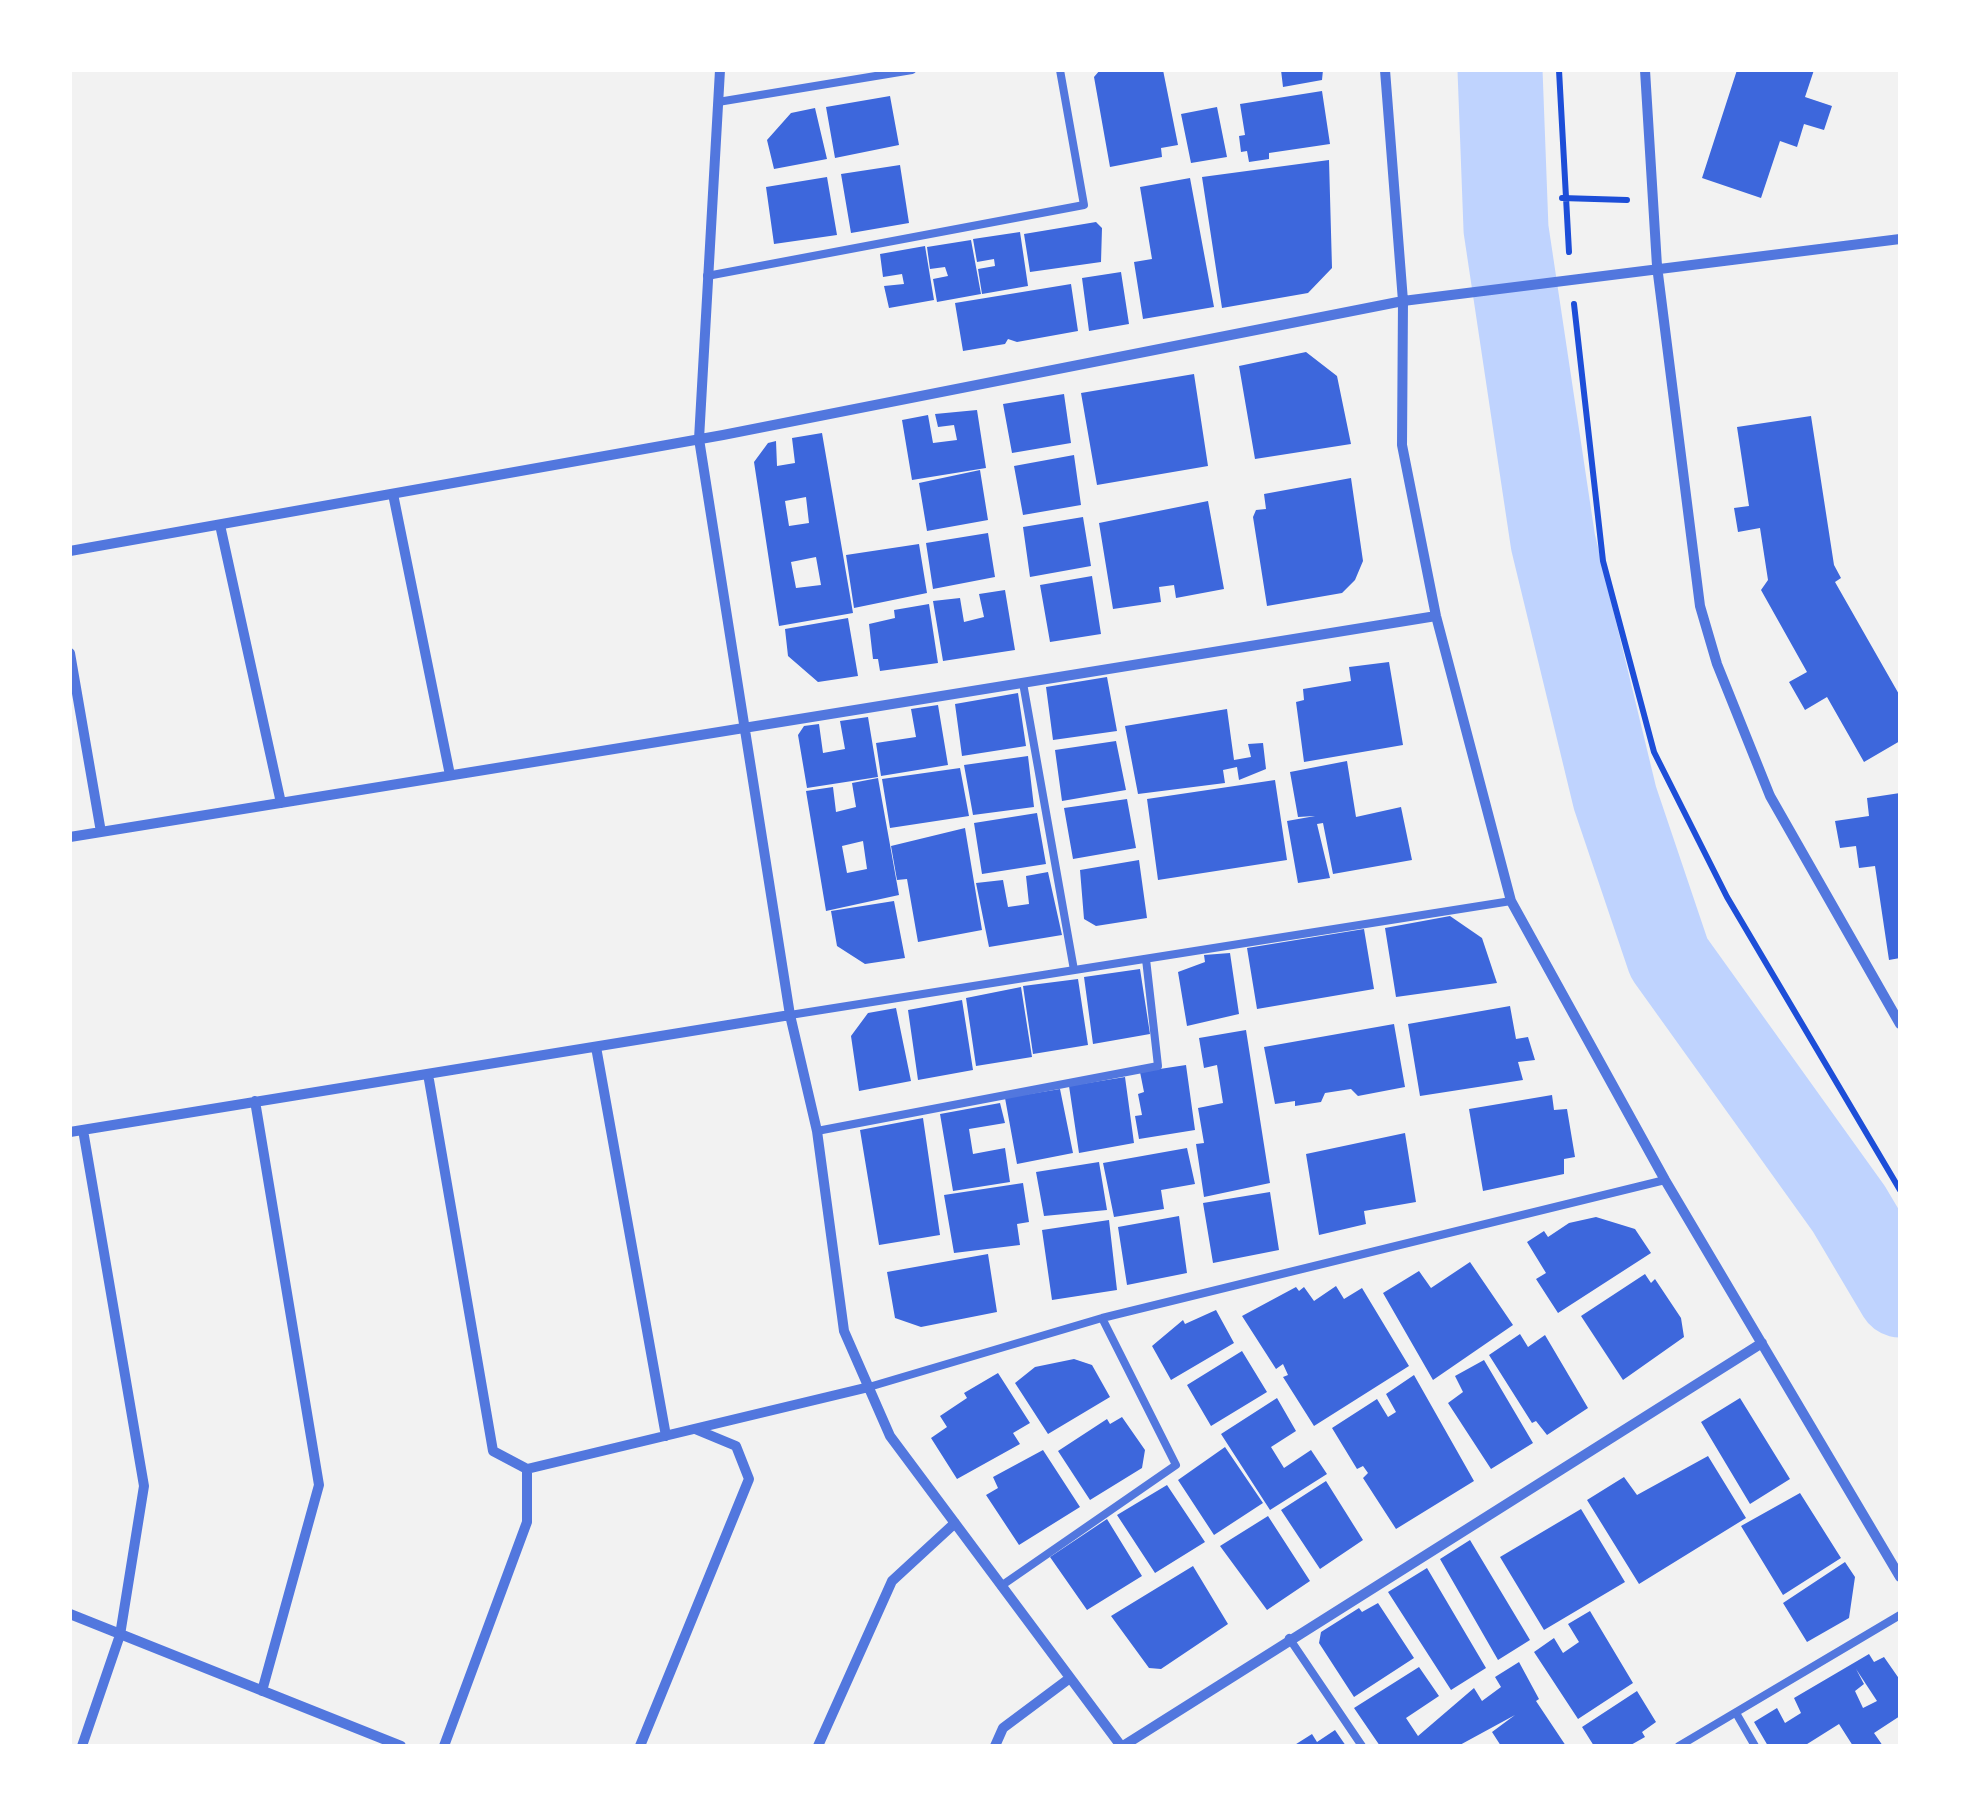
<!DOCTYPE html>
<style>
body{margin:0}
#map{position:relative;width:1970px;height:1816px;overflow:hidden;background:#f2f2f2;font-family:"DejaVu Sans",sans-serif}
canvas{display:block}
.frame{position:absolute;inset:0;border:72px solid #fff;pointer-events:none}
</style>
<div id="map">
<canvas width="1970" height="1816"></canvas>
<div class="frame"></div>
</div>
<script>
const ctx = document.querySelector('canvas').getContext('2d');
ctx.lineJoin = 'round';
function strokePath(path, color, width, dash) {
  ctx.strokeStyle = color;
  ctx.lineWidth = width;
  ctx.lineCap = dash ? 'butt' : 'round';
  ctx.setLineDash(dash || []);
  ctx.stroke(path);
}
function fillPath(path, color) {
  ctx.fillStyle = color;
  ctx.fill(path, 'evenodd');
}
strokePath(new Path2D(`
 M1500,70L1506,229L1553,542L1615,798L1669,958L1849,1209L1900,1295`), '#bfd3fe', 85);
fillPath(new Path2D(`
 M1100,70H1163L1178,145L1161,148L1162,157L1110,167L1094,77Z
 M1281,70H1323L1322,80L1283,87Z
 M1737,70H1814L1805,97L1832,106L1824,130L1804,124L1797,147L1780,141L1761,198L1702,178Z
 M1322,91L1330,144L1269,153V159L1249,162L1247,151L1241,152L1239,136L1245,135L1240,104Z
 M890,96L899,145L835,158L826,107Z
 M1217,107L1227,157L1191,163L1181,114Z
 M815,108L827,159L774,169L767,140L791,113Z
 M1329,160L1332,268L1308,293L1222,308L1202,177Z
 M900,165L909,223L851,233L841,174Z
 M827,177L837,235L774,244L766,187Z
 M1190,178L1214,307L1143,319L1134,262L1152,259L1140,187Z
 M1096,222L1102,228L1101,262L1030,272L1024,234Z
 M1020,232L1028,286L982,294L978,269L995,266L994,259L977,262L973,239Z
 M971,240L981,294L937,302L933,279L948,276L945,267L930,269L927,247Z
 M925,246L934,300L889,308L884,286L904,284L902,274L883,277L880,254Z
 M1121,272L1129,324L1089,331L1082,278Z
 M1071,284L1078,331L1017,342L1008,339L1005,344L963,351L955,303Z
 M1306,352L1337,376L1351,444L1255,459L1239,366Z
 M1194,374L1208,466L1097,485L1081,393Z
 M1064,394L1071,443L1012,453L1003,404Z
 M977,410L986,468L912,480L902,420L928,415L933,443L957,440L954,425L938,427L935,414Z
 M1811,416L1834,565L1841,578L1835,582L1900,696V741L1864,762L1827,697L1805,710L1789,682L1807,672L1761,590L1768,580L1760,528L1738,532L1734,508L1749,506L1737,427Z
 M822,433L853,613L779,626L754,462L768,443L776,441L777,466L795,463L792,438ZM806,497L809,523L789,526L785,501ZM816,557L821,585L796,588L791,562Z
 M1074,455L1081,505L1023,515L1014,466Z
 M980,470L988,520L927,531L919,483Z
 M1351,478L1363,561L1355,580L1342,593L1267,606L1253,517L1256,510L1266,509L1264,494Z
 M1208,501L1224,589L1176,598L1174,585L1159,587L1161,602L1113,609L1099,523Z
 M1083,517L1091,566L1030,577L1023,527Z
 M988,533L995,577L933,589L926,543Z
 M919,544L927,593L854,608L846,555Z
 M1092,576L1101,634L1050,642L1040,585Z
 M1005,590L1015,650L943,661L933,601L960,598L964,622L984,617L979,594Z
 M929,604L938,663L880,671L878,659H873L869,624L895,618L894,610Z
 M848,618L858,676L818,682L788,656L785,629Z
 M1389,662L1403,745L1304,762L1296,702L1304,700L1303,689L1351,681L1349,667Z
 M1107,677L1117,731L1053,740L1046,687Z
 M1018,693L1026,746L962,756L955,704Z
 M938,705L948,765L881,776L876,743L916,737L911,709Z
 M1227,709L1234,760L1251,757L1248,744L1263,743L1266,769L1239,780L1237,767L1223,770L1225,783L1138,794L1125,726Z
 M868,717L878,777L807,788L798,735L804,726L819,724L823,753L845,749L840,721Z
 M1116,741L1126,790L1062,801L1055,750Z
 M1028,756L1034,807L973,815L964,765Z
 M1347,761L1356,817L1401,807L1412,860L1333,874L1323,823L1317,824L1330,878L1298,883L1287,821L1315,816L1298,817L1290,772Z
 M960,768L969,816L890,828L882,779Z
 M878,778L899,895L826,911L806,791L833,787L836,812L856,807L852,783ZM863,841L867,869L847,873L842,846Z
 M1275,780L1287,860L1158,880L1147,799Z
 M1900,793V958L1889,960L1875,866L1859,868L1856,846L1840,848L1835,821L1869,816L1867,798Z
 M1127,799L1136,848L1073,859L1064,808Z
 M1037,813L1046,864L982,874L974,823Z
 M965,828L982,930L918,942L907,879L897,880L891,846Z
 M1139,860L1147,918L1096,926L1084,919L1080,870Z
 M1048,872L1062,935L989,947L976,883L1003,880L1008,907L1029,904L1026,876Z
 M894,901L905,958L865,964L837,946L831,911Z
 M1450,916L1482,938L1497,983L1396,997L1385,928Z
 M1364,929L1374,989L1257,1009L1247,948Z
 M1230,953L1239,1014L1187,1026L1178,972L1205,962L1204,955Z
 M1140,969L1150,1034L1093,1044L1084,977Z
 M1078,979L1088,1045L1033,1054L1023,986Z
 M1021,987L1032,1057L976,1066L966,998Z
 M962,1000L973,1070L918,1080L908,1010Z
 M1510,1006L1516,1039L1528,1037L1535,1060L1518,1062L1523,1080L1420,1096L1408,1024Z
 M896,1008L911,1081L859,1091L851,1036L868,1013Z
 M1394,1024L1405,1087L1358,1096L1351,1089L1325,1093L1321,1102L1295,1106V1101L1275,1104L1264,1047Z
 M1246,1030L1270,1183L1204,1197L1196,1144L1204,1143L1198,1108L1223,1103L1217,1065L1204,1068L1199,1038Z
 M1186,1065L1195,1130L1139,1139L1135,1116L1142,1115L1138,1094L1144,1092L1140,1072Z
 M1125,1077L1134,1143L1079,1153L1069,1086Z
 M1060,1089L1073,1153L1017,1164L1005,1098Z
 M1552,1095L1554,1110L1567,1109L1575,1157L1564,1159V1174L1483,1191L1469,1109Z
 M1000,1103L1005,1123L969,1129L973,1154L1005,1148L1010,1182L953,1191L940,1114Z
 M923,1118L940,1235L879,1245L860,1130Z
 M1405,1133L1416,1202L1364,1211L1366,1224L1319,1235L1306,1154Z
 M1187,1148L1195,1184L1161,1190L1164,1209L1114,1217L1103,1163Z
 M1099,1162L1107,1210L1044,1216L1036,1172Z
 M1023,1183L1029,1222L1017,1224L1020,1245L954,1253L944,1195Z
 M1270,1192L1279,1250L1213,1263L1203,1203Z
 M1179,1216L1187,1273L1127,1285L1118,1227Z
 M1596,1217L1635,1229L1651,1253L1558,1313L1536,1279L1546,1273L1527,1242L1544,1231L1548,1237L1569,1223Z
 M1109,1220L1117,1290L1052,1300L1042,1230Z
 M988,1254L997,1312L921,1327L895,1318L887,1272Z
 M1470,1262L1513,1325L1433,1380L1383,1293L1419,1271L1431,1288Z
 M1645,1274L1651,1283L1655,1279L1681,1318L1684,1337L1623,1380L1581,1316Z
 M1336,1286L1344,1299L1362,1288L1409,1366L1314,1426L1283,1377L1288,1375L1283,1364L1276,1369L1242,1316L1296,1287L1299,1291L1304,1287L1314,1301Z
 M1216,1310L1234,1343L1171,1380L1152,1346L1183,1320L1185,1324Z
 M1520,1334L1528,1347L1545,1335L1588,1408L1547,1435L1536,1421L1532,1423L1489,1355Z
 M1242,1351L1267,1392L1211,1426L1187,1385Z
 M1074,1359L1092,1365L1110,1397L1048,1434L1015,1383L1035,1367Z
 M1484,1360L1533,1443L1491,1469L1448,1403L1463,1392L1455,1376Z
 M998,1373L1030,1423L1013,1433L1020,1444L957,1479L931,1438L947,1427L940,1416L967,1398L964,1393Z
 M1414,1375L1474,1481L1396,1529L1363,1478L1368,1473L1363,1466L1357,1469L1332,1428L1377,1399L1388,1417L1396,1412L1386,1394Z
 M1277,1398L1296,1431L1271,1447L1284,1468L1311,1450L1327,1474L1270,1510L1221,1434Z
 M1740,1398L1790,1479L1750,1504L1701,1422Z
 M1122,1417L1145,1450L1142,1468L1090,1500L1058,1451L1107,1419L1110,1424Z
 M1225,1447L1263,1503L1214,1535L1178,1480Z
 M1043,1450L1080,1507L1019,1545L986,1495L998,1488L993,1477Z
 M1708,1456L1746,1518L1639,1584L1587,1500L1624,1477L1637,1495Z
 M1326,1481L1363,1540L1320,1569L1281,1510Z
 M1167,1485L1205,1542L1155,1573L1117,1515Z
 M1800,1493L1841,1558L1783,1595L1741,1526Z
 M1581,1509L1625,1582L1544,1630L1500,1557Z
 M1268,1516L1310,1581L1267,1610L1220,1546Z
 M1107,1519L1142,1576L1087,1610L1050,1557Z
 M1470,1540L1530,1640L1498,1660L1440,1559Z
 M1845,1562L1855,1577L1849,1618L1807,1642L1783,1603Z
 M1193,1566L1228,1624L1161,1669L1149,1668L1111,1616Z
 M1427,1568L1486,1668L1451,1690L1388,1592Z
 M1378,1603L1414,1658L1354,1697L1319,1643L1321,1632L1359,1608L1362,1612Z
 M1590,1611L1633,1683L1578,1719L1534,1652L1554,1638L1563,1653L1579,1642L1568,1624Z
 M1869,1654L1874,1662L1884,1657L1900,1680V1716L1874,1733L1883,1746H1853L1839,1724L1804,1746H1768L1754,1722L1777,1708L1785,1723L1801,1713L1794,1698ZM1856,1669L1877,1701L1863,1708L1855,1691L1864,1684Z
 M1519,1662L1539,1699L1536,1701L1566,1746H1501L1492,1732L1515,1715L1458,1746H1380L1354,1708L1419,1667L1439,1696L1406,1718L1418,1736L1474,1688L1482,1701L1501,1687L1495,1677Z
 M1637,1691L1656,1722L1642,1732L1645,1737L1629,1746H1594L1582,1727Z
 M1335,1730L1346,1746H1293L1312,1734L1317,1742Z`), '#3d67dc');
strokePath(new Path2D(`
 M1559,70L1569,252
 M1562,198L1627,200
 M1574,304L1603,561L1654,752L1727,897L1900,1190`), '#1d4ed8', 6);
strokePath(new Path2D(`
 M718,102L912,70
 M707,276L1084,205L1060,70
 M1023,683L1074,970
 M790,1015L1511,901
 M817,1131L1158,1066L1146,959
 M869,1387L1102,1318L1665,1180
 M1001,1586L1176,1465L1102,1318
 M1289,1638L1362,1746
 M1736,1713L1755,1746
 M1679,1746L1900,1615`), '#5277de', 8);
strokePath(new Path2D(`
 M720,70L699,439L790,1015L817,1131L844,1331L890,1436L1121,1746
 M1385,70L1403,301L1402,445L1436,616L1511,901L1665,1180L1900,1577
 M1645,70L1657,266L1700,606L1717,664L1770,796L1900,1024
 M393,494L450,775
 M220,525L281,803
 M70,551L723,435L1403,301L1900,239
 M70,653L101,832
 M70,837L1436,616
 M596,1047L666,1436
 M428,1074L493,1451L527,1469
 M255,1101L319,1485L262,1691
 M70,1132L790,1015
 M70,1614L401,1746
 M82,1746L120,1635L144,1486L83,1130
 M444,1746L527,1522V1469L869,1387
 M640,1746L749,1479L736,1446L695,1429
 M818,1746L892,1581L955,1523
 M995,1746L1003,1728L1070,1678
 M1123,1746L1762,1343`), '#5277de', 10);
</script>
